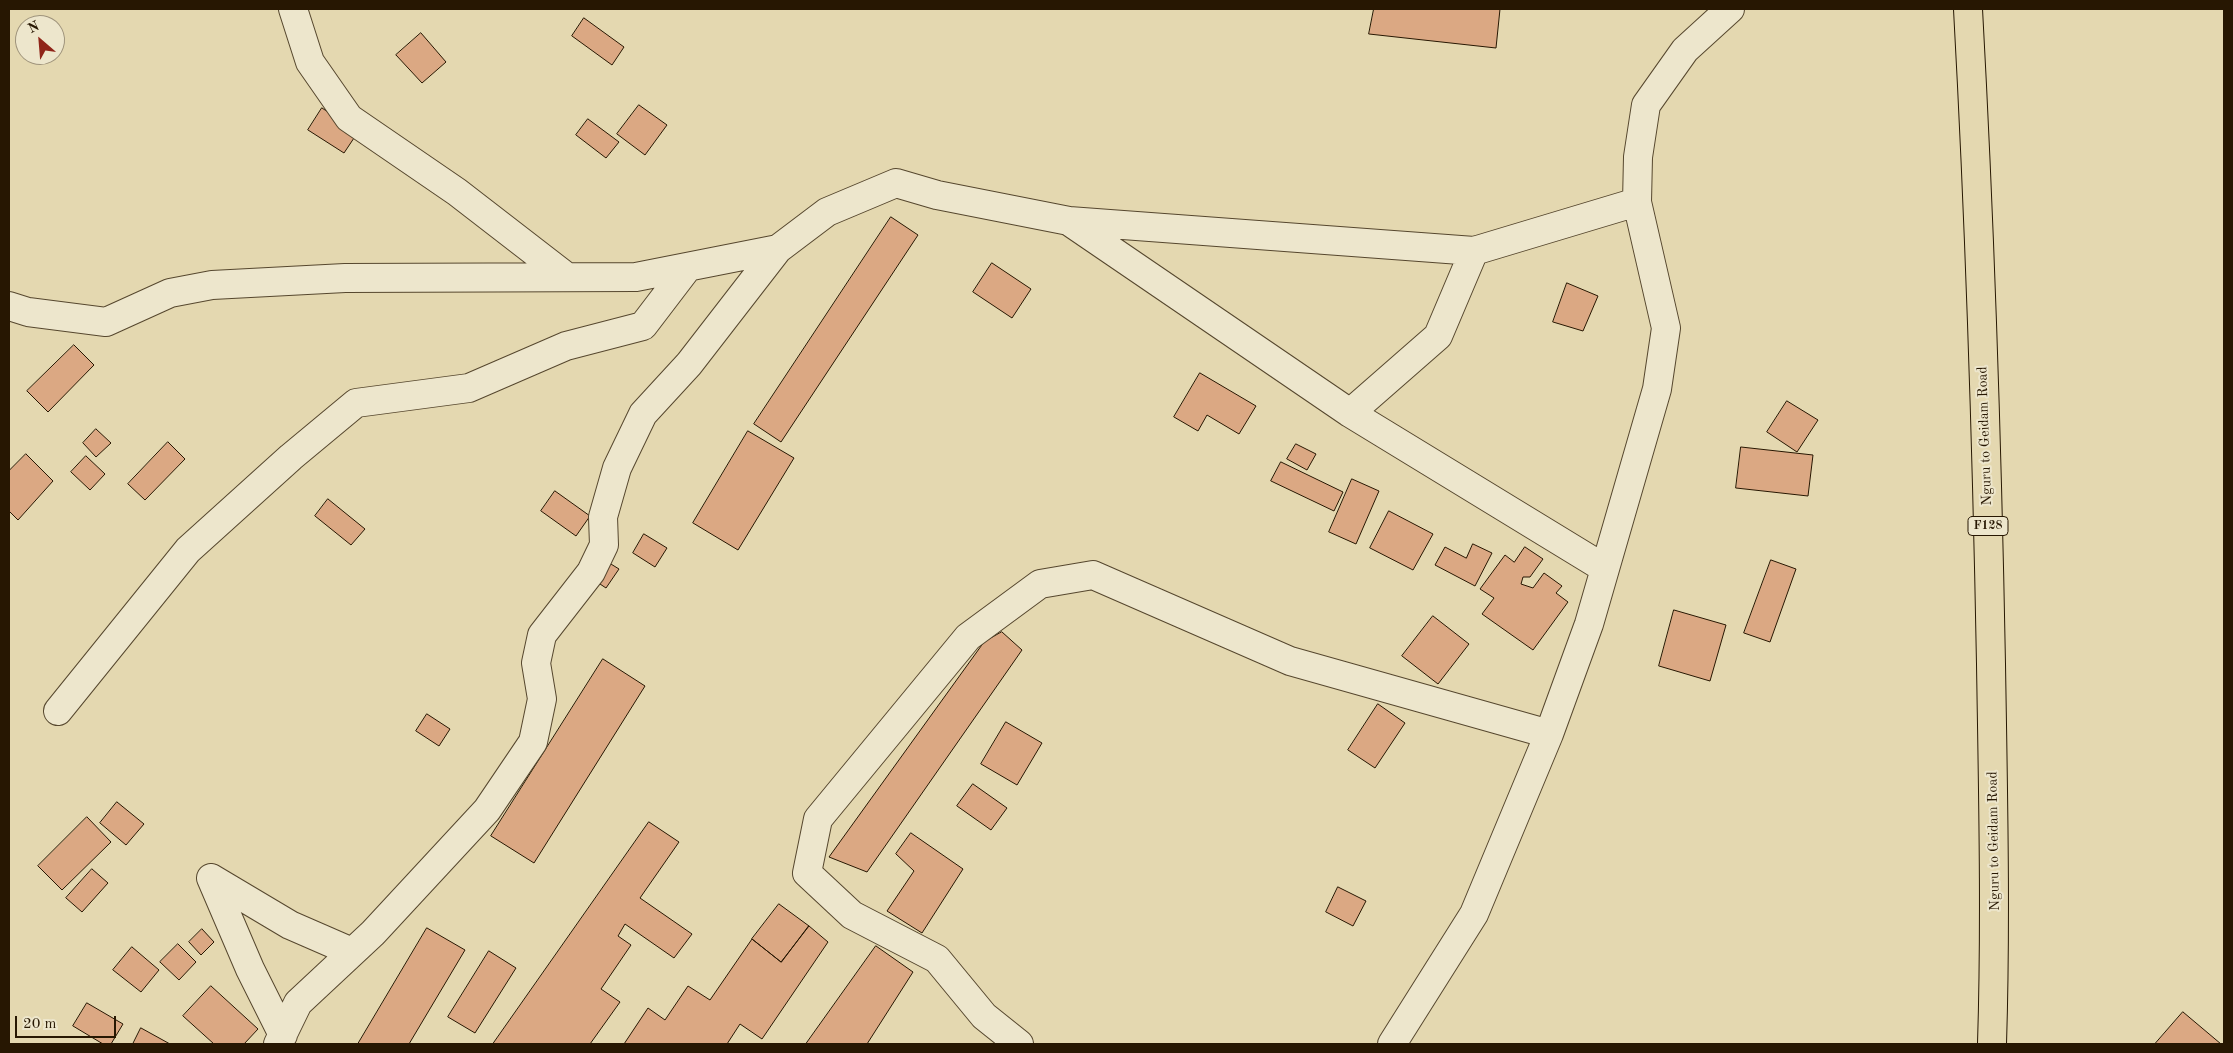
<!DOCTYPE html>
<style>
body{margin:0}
#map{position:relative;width:2233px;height:1053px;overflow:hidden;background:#e4d8b0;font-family:"Old Standard TT",serif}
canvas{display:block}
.frame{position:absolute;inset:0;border:10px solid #271702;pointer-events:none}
.north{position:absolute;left:15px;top:15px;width:50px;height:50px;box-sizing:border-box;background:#ede6cc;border:1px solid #9e937b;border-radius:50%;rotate:333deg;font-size:14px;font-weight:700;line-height:20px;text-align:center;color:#271702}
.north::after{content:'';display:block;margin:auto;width:18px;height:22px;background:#8f2418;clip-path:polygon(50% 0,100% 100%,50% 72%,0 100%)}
.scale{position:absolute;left:15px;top:1016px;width:101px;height:22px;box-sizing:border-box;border:2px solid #271702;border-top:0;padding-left:6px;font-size:15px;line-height:18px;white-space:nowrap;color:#271702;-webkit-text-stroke:4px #ede6cc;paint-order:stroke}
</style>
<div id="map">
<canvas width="2233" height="1053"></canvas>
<div class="frame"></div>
<div class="north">N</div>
<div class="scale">20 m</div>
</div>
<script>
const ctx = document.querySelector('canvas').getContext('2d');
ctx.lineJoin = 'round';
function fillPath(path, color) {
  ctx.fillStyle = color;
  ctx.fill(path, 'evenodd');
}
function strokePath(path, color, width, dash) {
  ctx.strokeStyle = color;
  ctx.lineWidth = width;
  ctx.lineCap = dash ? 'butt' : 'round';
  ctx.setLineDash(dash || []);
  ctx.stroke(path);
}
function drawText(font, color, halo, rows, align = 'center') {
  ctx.font = font + ' "Old Standard TT",serif';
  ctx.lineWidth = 4;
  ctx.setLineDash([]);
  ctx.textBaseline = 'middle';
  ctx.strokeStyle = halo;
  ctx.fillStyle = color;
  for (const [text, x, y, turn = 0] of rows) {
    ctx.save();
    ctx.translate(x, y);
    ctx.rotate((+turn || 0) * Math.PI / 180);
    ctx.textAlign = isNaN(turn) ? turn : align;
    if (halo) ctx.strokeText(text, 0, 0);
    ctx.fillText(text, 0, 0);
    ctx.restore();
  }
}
const building = new Path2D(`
 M1374,9H1500L1496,48L1369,34Z
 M584,18L624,47L612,65L572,36Z
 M421,33L446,62L422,83L396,55Z
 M639,105L667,125L645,155L617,134Z
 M322,108L358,132L344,153L308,130Z
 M588,119L619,142L606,158L576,135Z
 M891,217L918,235L781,442L754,424Z
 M992,263L1031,289L1012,318L973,292Z
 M1567,283L1598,296L1583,331L1553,322Z
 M74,345L94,365L48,412L27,391Z
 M1200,373L1256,406L1239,434L1207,415L1198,431L1174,417Z
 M1787,401L1818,420L1797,452L1767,432Z
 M96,429L111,443L96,457L83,443Z
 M748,431L794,458L738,550L693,523Z
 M168,442L185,459L145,500L128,484Z
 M1296,444L1316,454L1307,470L1287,459Z
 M1741,447L1813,455L1808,496L1736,488Z
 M26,454L53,481L18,520L9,511V471Z
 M86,456L105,474L90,490L71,472Z
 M1281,462L1343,492L1334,511L1271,481Z
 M1352,479L1379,491L1356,544L1329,532Z
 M555,491L590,516L576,536L541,511Z
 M328,499L365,529L351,545L315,516Z
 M1389,511L1433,534L1413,570L1370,548Z
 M644,534L667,548L655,567L633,553Z
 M1473,544L1492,553L1475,586L1435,565L1445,547L1466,558Z
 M1525,547L1543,559L1530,577H1523L1521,584L1533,588L1544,573L1562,586L1556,593L1568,602L1533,650L1482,614L1494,598L1480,589L1505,555L1514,562Z
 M1771,560L1796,569L1770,642L1744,633Z
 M606,561L619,569L606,588L594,580Z
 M1674,610L1726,625L1710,681L1659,666Z
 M1433,616L1469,644L1438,684L1402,656Z
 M1002,632L1022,650L867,872L829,857L984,642Z
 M603,659L645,686L534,863L491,836Z
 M1378,704L1405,723L1375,768L1348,750Z
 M427,714L450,729L439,746L416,731Z
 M1006,722L1042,743L1017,785L981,764Z
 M973,784L1007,808L991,830L957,806Z
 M117,802L144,824L126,845L100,823Z
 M87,817L111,842L62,890L38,866Z
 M649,822L679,842L640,898L692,934L674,958L625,924L618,936L631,945L601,989L620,1002L590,1044H493Z
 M911,833L963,869L922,933L887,911L914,871L896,854Z
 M92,869L108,883L82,912L66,898Z
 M1338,887L1366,901L1353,926L1326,912Z
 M779,904L809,926L781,962L752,939Z
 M809,926L828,942L762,1039L740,1024L727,1044H624L648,1008L665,1020L688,986L710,1000L752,939L781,962Z
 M427,928L465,950L409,1044H358Z
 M202,929L214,942L201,955L189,942Z
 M178,944L196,962L179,980L160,962Z
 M876,946L913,972L867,1044H806Z
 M132,947L159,970L141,992L113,970Z
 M489,951L516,968L475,1033L448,1017Z
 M211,986L258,1029L244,1044H214L183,1016Z
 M87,1003L123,1024L111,1044H103L73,1026Z
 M2183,1012L2221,1044H2155Z
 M141,1028L170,1044H133Z`);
fillPath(building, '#dba883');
strokePath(building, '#271702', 1);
const minor = new Path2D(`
 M293,9L310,62L349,118L457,192L567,277
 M1070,222L1350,413L1604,568
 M9,306L28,312L106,322L170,293L212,285L345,278L636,277L778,249
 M1350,413L1438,336L1474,251
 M58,711L188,550L291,457L356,403L469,388L566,346L643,326L688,267
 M211,878L250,969L283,1035
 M211,878L290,925L352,952
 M278,1044L298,1003L373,933L487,810L533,742L542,699L536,663L542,635L591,572L604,545L603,517L617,468L643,414L689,364L778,249L827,212L896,183L937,195L1069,221L1474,251L1637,202
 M1019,1044L984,1016L937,959L852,915L807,873L818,819L968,637L1040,584L1093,575L1290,661L1549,734
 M1392,1044L1474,914L1549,734L1589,624L1657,389L1666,328L1637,202L1638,157L1646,105L1685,50L1730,9`);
const major = new Path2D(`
 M1968,9C1980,227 1987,446 1991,664C1993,791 1996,917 1992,1044`);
strokePath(minor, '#56472e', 30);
strokePath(major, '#271702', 30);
strokePath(minor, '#ede6cc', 28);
strokePath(major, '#e4d8b0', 28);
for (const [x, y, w] of [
 [1988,526,40]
]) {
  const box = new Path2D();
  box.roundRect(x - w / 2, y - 9.5, w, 19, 4);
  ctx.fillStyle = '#ede6cc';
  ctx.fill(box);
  strokePath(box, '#271702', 1);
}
drawText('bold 12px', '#271702', null, [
 ["F128",1988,526]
]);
drawText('14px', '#271702', '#ede6cc', [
 ["Nguru to Geidam Road",1985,436,-92],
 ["Nguru to Geidam Road",1994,841,-91]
]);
</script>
